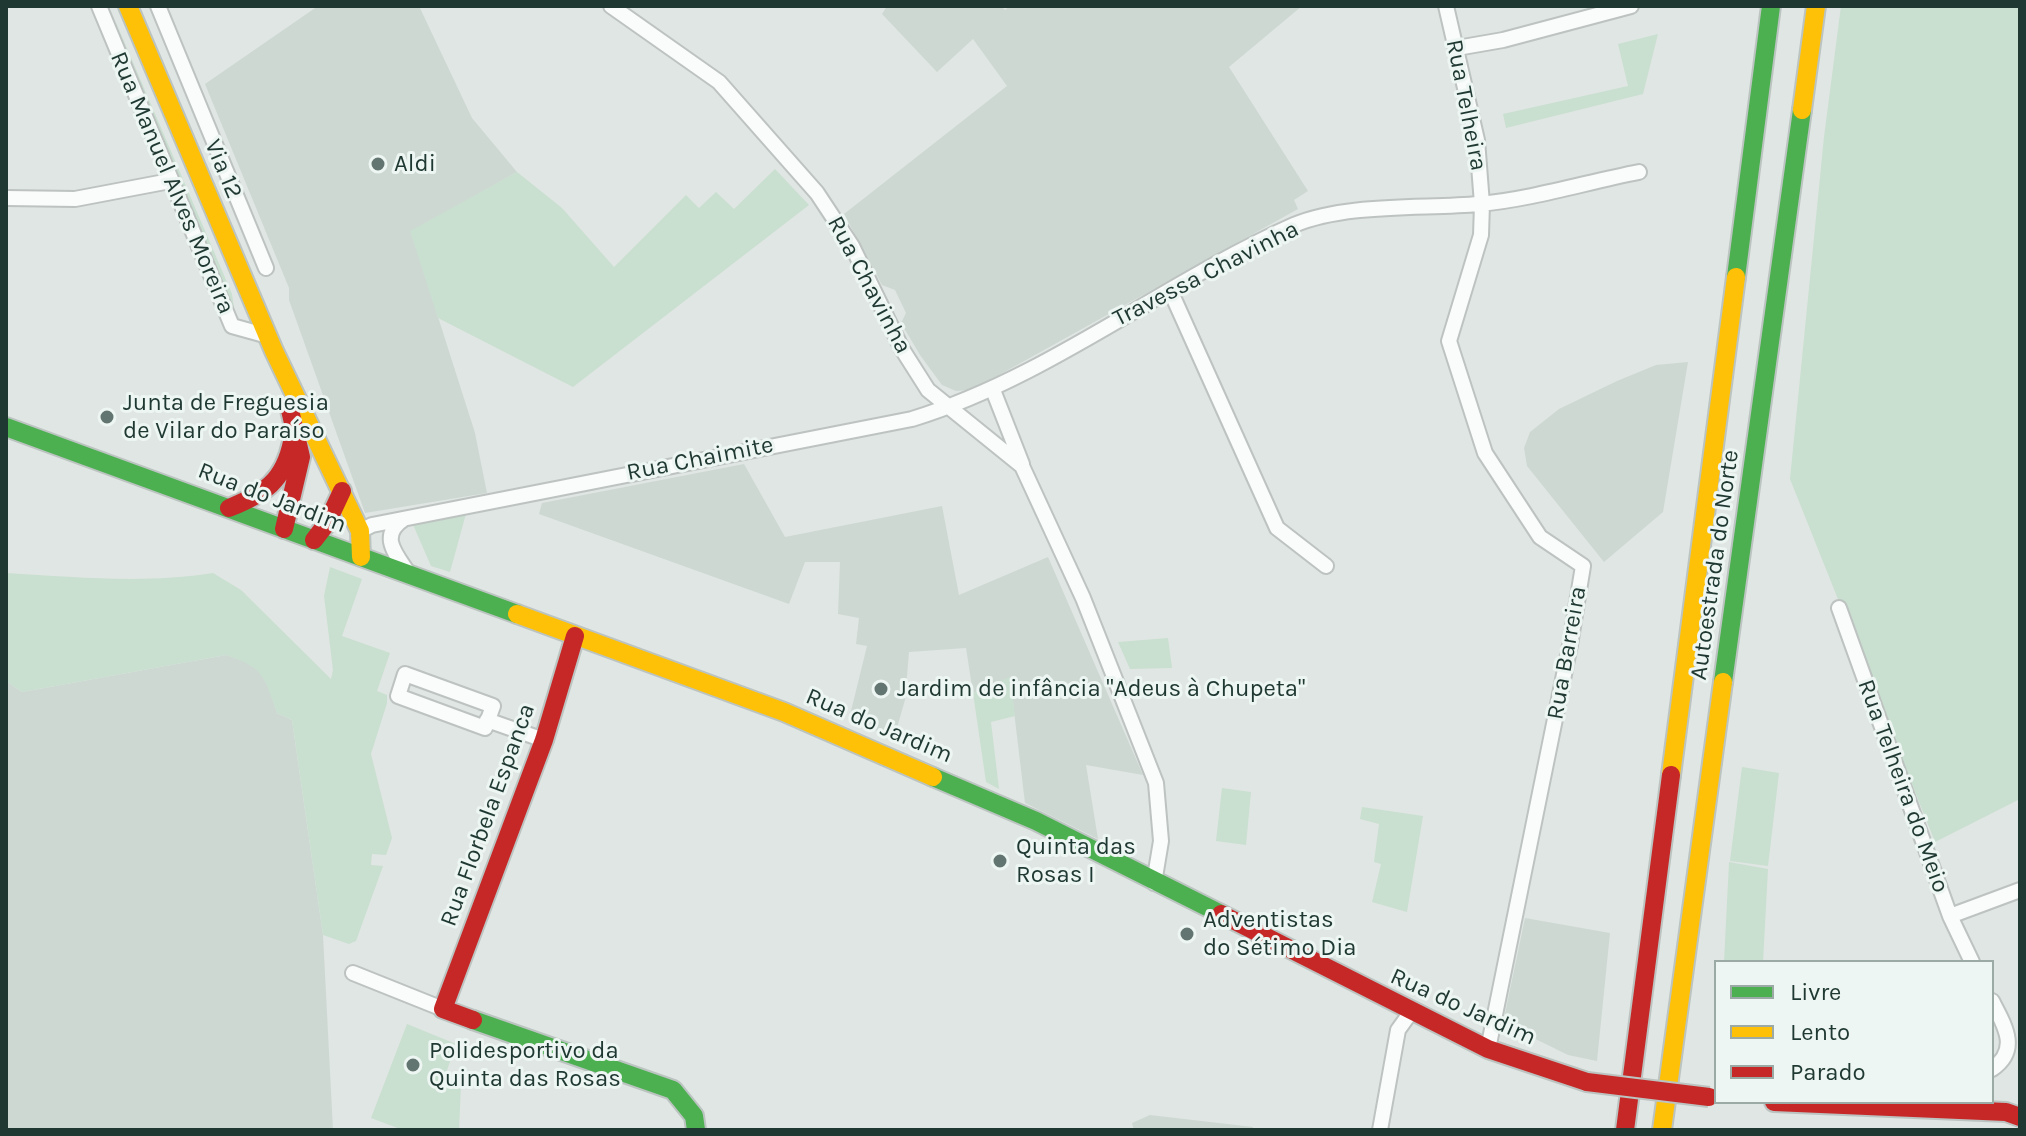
<!DOCTYPE html>
<meta charset="utf-8">
<style>
body{margin:0}
#map{position:relative;width:2026px;height:1136px;overflow:hidden;background:#e0e6e3;font-family:Karla,sans-serif}
canvas{display:block}
.frame{position:absolute;inset:0;border:8px solid #1f3832;pointer-events:none}
.legend{position:absolute;left:1714px;top:960px;width:280px;height:144px;box-sizing:border-box;background:#edf6f2;border:2px solid #9baaa5;margin:0;padding:10px 14px;list-style:none;font-size:24px;color:#1f3832}
.legend li{display:flex;align-items:center;gap:16px;height:40px}
.legend b{width:40px;border:2px solid #9baaa5}
</style>
<div id="map">
<canvas width="2026" height="1136"></canvas>
<div class="frame"></div>
<ul class="legend">
<li><b style="height:10px;background:#4caf50"></b>Livre</li>
<li><b style="height:10px;background:#ffc107"></b>Lento</li>
<li><b style="height:10px;background:#c62828"></b>Parado</li>
</ul>
</div>
<script>
const ctx = document.querySelector('canvas').getContext('2d');
ctx.lineJoin = 'round';
function fillPath(path, color) {
  ctx.fillStyle = color;
  ctx.fill(path, 'evenodd');
}
function strokePath(path, color, width, dash) {
  ctx.strokeStyle = color;
  ctx.lineWidth = width;
  ctx.lineCap = dash ? 'butt' : 'round';
  ctx.setLineDash(dash || []);
  ctx.stroke(path);
}
function drawText(font, color, halo, rows, align = 'center') {
  ctx.font = font + ' Karla,sans-serif';
  ctx.lineWidth = 6;
  ctx.setLineDash([]);
  ctx.textBaseline = 'middle';
  ctx.strokeStyle = halo;
  ctx.fillStyle = color;
  for (const [text, x, y, turn = 0] of rows) {
    ctx.save();
    ctx.translate(x, y);
    ctx.rotate((+turn || 0) * Math.PI / 180);
    ctx.textAlign = isNaN(turn) ? turn : align;
    if (halo) ctx.strokeText(text, 0, 0);
    ctx.fillText(text, 0, 0);
    ctx.restore();
  }
}
fillPath(new Path2D(`
 M318,6H419L472,118L517,172L411,232L475,433L487,493L365,513L289,300V288L205,84Z
 M887,6H1001L1005,10L1010,6H1302L1229,67L1308,191L1294,200L1298,209L972,390L956,391L942,385L920,355L901,323L906,313L895,290L882,285L844,214L1007,86L973,39L937,72L882,14Z
 M1688,362L1663,512L1604,562L1527,466L1524,448L1530,432L1559,409L1617,381L1656,365Z
 M744,464L785,537L942,506L959,595L1048,557L1143,775L1086,765L1098,839L1025,803L1010,678L973,693L966,648L909,652L905,700L894,738L849,719L867,646L856,644L859,618L838,614L840,562H805L789,604L539,514L542,503Z
 M226,655L254,664L267,683L277,713L292,720L323,935L333,1130H6V681L22,692Z
 M1525,918L1610,933L1597,1061L1568,1055L1503,1023Z
 M1150,1115L1253,1127V1130H1134L1132,1123Z`), '#ced8d3');
fillPath(new Path2D(`
 M109,6L232,294L236,321L229,298Z
 M1841,6H2020V799L1935,842L1790,479L1824,137Z
 M1658,34L1643,94L1506,128L1503,114L1628,86L1618,44Z
 M775,169L809,205L573,387L438,318L410,231L517,172L562,208L614,267L686,195L699,208L716,192L734,209Z
 M467,510L450,572L431,566L411,520Z
 M330,567L362,579L342,636L390,653L377,691L387,695V703L371,754L392,838L386,855L372,854L371,865L383,866L356,941L349,944L323,935L292,720L277,713C264,676 264,668 226,655L22,692L6,681V573C75,577 145,584 213,573L241,590L331,679L333,670L324,596Z
 M1168,638L1172,668L1130,669L1118,642Z
 M1010,677L1015,716L991,722L999,789L986,782L973,693Z
 M1742,767L1779,773L1768,866L1730,861Z
 M1222,788L1251,792L1246,845L1216,841Z
 M1362,807L1423,816L1407,912L1372,902L1381,864L1374,862L1379,824L1360,819Z
 M1729,862L1768,869L1763,962H1724Z
 M407,1024L456,1044L444,1079L461,1084L459,1130H403L371,1118Z`), '#c9dfd0');
const street = new Path2D(`
 M99,6L232,326L268,336
 M158,6L266,268
 M611,6L719,82L817,193L852,246L902,349L928,390L1022,466L1083,598L1156,783L1161,841L1154,883
 M1446,6L1477,140L1482,204L1481,235L1449,341L1485,453L1540,537L1583,566L1570,645L1488,1049
 M1457,48L1503,40L1631,6
 M6,198L75,199L170,181
 M1170,290L1277,528L1326,566
 M993,390L1022,464
 M404,519C378,536 396,554 409,574
 M360,531L372,525L912,419C1049,377 1163,283 1294,225C1346,203 1423,209 1479,204C1533,199 1587,182 1639,172
 M1839,608L1950,916L1972,962
 M405,674L493,706L485,728L398,696Z
 M487,720L544,740
 M1950,916L2020,890
 M353,973L443,1009
 M1992,1001C2005,1026 2020,1050 1992,1069
 M1380,1130L1398,1030L1411,1012`);
const fast = new Path2D(`
 M1736,277L1771,6
 M6,427L517,614
 M1723,682L1802,110
 M933,777L1036,821L1221,914
 M473,1020L673,1090L694,1116L696,1130`);
const slow = new Path2D(`
 M128,6L274,351L360,531L361,557
 M1802,110L1816,6
 M517,614L784,712L933,777
 M1671,775L1736,277
 M1662,1130L1723,682`);
const jam = new Path2D(`
 M229,508C264,494 284,481 292,442
 M284,529L301,457L290,410
 M314,540L327,523L342,491
 M1221,914L1488,1049L1587,1082
 M473,1020L443,1009L544,740L575,636
 M1774,1102L2006,1112L2020,1117
 M1625,1130L1671,775`);
strokePath(street, '#bdc3c0', 18);
strokePath(fast, '#bcc4c1', 22);
strokePath(slow, '#bcc4c1', 22);
strokePath(jam, '#bcc4c1', 22);
strokePath(street, '#fafbfb', 14);
strokePath(fast, '#4caf50', 18);
strokePath(slow, '#ffc107', 18);
strokePath(jam, '#c62828', 18);
const jamBridge = new Path2D(`
 M1587,1082L1709,1097`);
strokePath(jamBridge, '#bcc4c1', 22, []);
strokePath(jamBridge, '#c62828', 18);
for (const [x, y, r, color] of [
 [378,164,8,"#637570"],
 [107,417,8,"#637570"],
 [881,689,8,"#637570"],
 [1000,861,8,"#637570"],
 [1187,934,8,"#637570"],
 [413,1065,8,"#637570"]
]) {
  const dot = new Path2D();
  dot.arc(x, y, r, 0, 2 * Math.PI);
  ctx.fillStyle = color;
  ctx.fill(dot);
  strokePath(dot, '#edf6f2', 3);
}
drawText('24px', '#1f3832', '#edf6f2', [
 ["Rua Telheira",1466,105,79],
 ["Via 12",223,169,67],
 ["Rua Manuel Alves Moreira",172,183,67],
 ["Travessa Chavinha",1206,274,-27],
 ["Rua Chavinha",869,285,62],
 ["Rua Chaimite",700,459,-11],
 ["Rua do Jardim",272,498,21],
 ["Autoestrada do Norte",1715,565,-82],
 ["Rua Barreira",1567,653,-80],
 ["Rua do Jardim",879,726,23],
 ["Rua Telheira do Meio",1903,786,70],
 ["Rua Florbela Espanca",488,815,-70],
 ["Rua do Jardim",1463,1007,24]
]);
drawText('24px', '#1f3832', '#edf6f2', [
 ["Aldi",394,164],
 ["Junta de Freguesia",123,403],
 ["de Vilar do Paraíso",123,431],
 ["Jardim de infância \"Adeus à Chupeta\"",897,689],
 ["Quinta das",1016,847],
 ["Rosas I",1016,875],
 ["Adventistas",1203,920],
 ["do Sétimo Dia",1203,948],
 ["Polidesportivo da",429,1051],
 ["Quinta das Rosas",429,1079]
], 'left');
</script>
